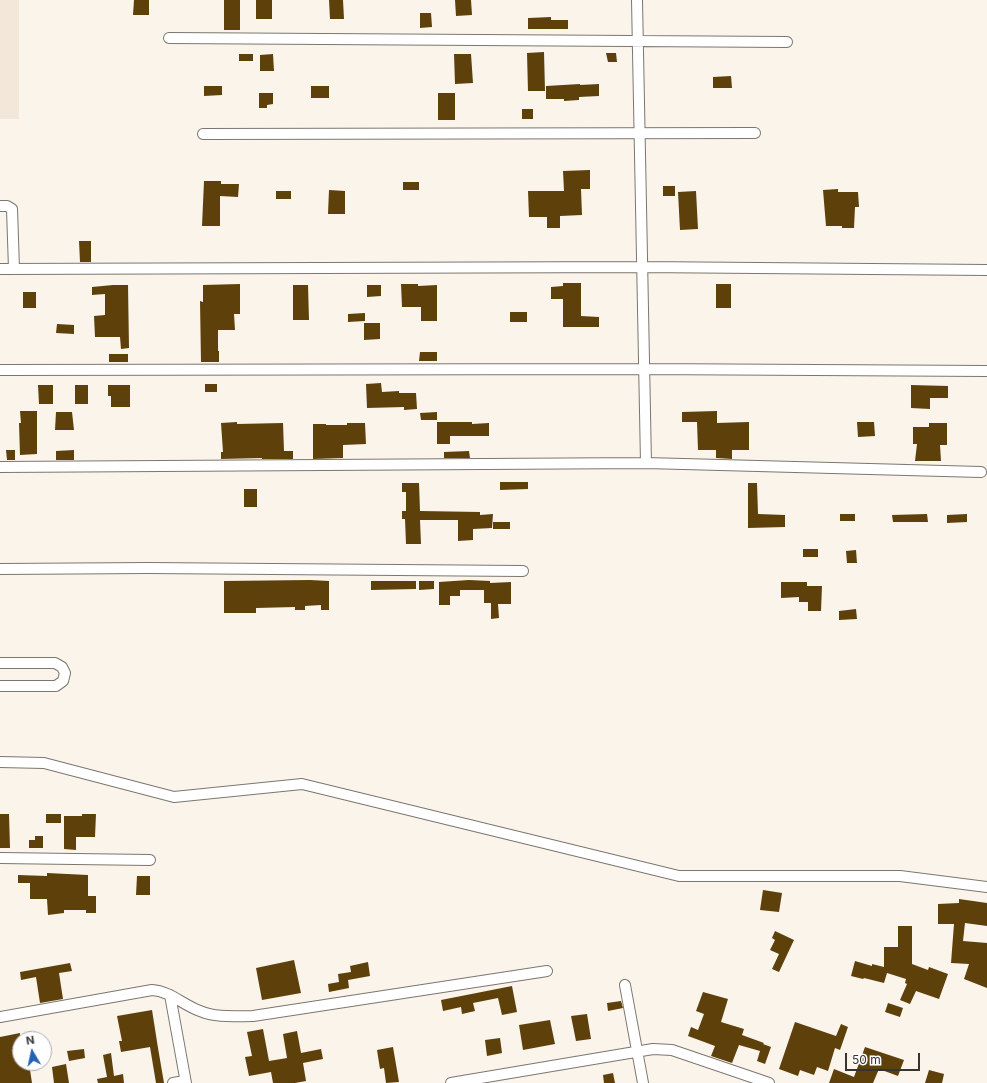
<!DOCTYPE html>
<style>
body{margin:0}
#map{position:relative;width:987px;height:1083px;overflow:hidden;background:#faf4eb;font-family:Inter,sans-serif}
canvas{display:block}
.north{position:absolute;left:12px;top:1031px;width:40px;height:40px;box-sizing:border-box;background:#fff;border:1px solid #afaead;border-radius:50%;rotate:351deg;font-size:11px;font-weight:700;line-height:16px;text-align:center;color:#363431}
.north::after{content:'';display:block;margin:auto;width:14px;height:18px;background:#2363b4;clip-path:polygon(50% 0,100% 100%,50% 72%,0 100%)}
.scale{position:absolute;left:845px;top:1053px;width:75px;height:18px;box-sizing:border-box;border:2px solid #363431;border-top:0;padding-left:5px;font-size:12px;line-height:14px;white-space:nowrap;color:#363431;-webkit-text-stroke:3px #fff;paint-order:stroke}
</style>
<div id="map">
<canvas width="987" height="1083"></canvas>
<div class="north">N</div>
<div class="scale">50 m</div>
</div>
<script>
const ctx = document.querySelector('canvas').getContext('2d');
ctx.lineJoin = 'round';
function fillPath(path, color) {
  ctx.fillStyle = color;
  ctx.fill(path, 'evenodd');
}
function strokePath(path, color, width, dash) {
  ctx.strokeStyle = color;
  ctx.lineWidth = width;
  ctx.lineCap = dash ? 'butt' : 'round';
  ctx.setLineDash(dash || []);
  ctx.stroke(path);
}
fillPath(new Path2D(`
 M0,0H19V119H0Z`), '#f2e7d9');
fillPath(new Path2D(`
 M134,0H149V15H133Z
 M224,0H240V30H224Z
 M256,0H272V19H256Z
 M329,0H343L344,19H330Z
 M455,0H471L472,15L456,16Z
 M420,13H431L432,27L420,28Z
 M551,17V20H568V29H528V18Z
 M544,52L545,91H528L527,53Z
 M606,53H616L617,62H608Z
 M239,54H253V61H239Z
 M273,54L274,71H260V55Z
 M454,54H471L473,83L455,84Z
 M731,76L732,88H713V77Z
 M580,84V85L599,84V96L579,97V100L564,101V99H546V86Z
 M204,86H222V95L204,96Z
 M311,86H329V98H311Z
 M259,93H273V104L267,105V108H259Z
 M438,93H455V120H438Z
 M522,109H533V119H522Z
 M590,170V189H581L582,215L560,216V228H547V217H529L528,191H564L563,171Z
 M204,181H221V184H239L238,197L220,196V226H202Z
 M403,182H419V190H403Z
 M663,186H675V196H663Z
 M838,189V192H858L859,207H855L854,228H842V226H826L823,190Z
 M329,190L345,191V214H328Z
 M276,191H291V199H276Z
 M696,191L698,229L680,230L678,192Z
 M79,241H91V262H80Z
 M563,283H581V316L599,317V327H563V299H551V287L563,286Z
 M240,284V314H234L235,330H218V351H219V362H201L200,301L203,302V285Z
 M401,284H418V286L437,285V321H421V307H402Z
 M716,284H731V308H716Z
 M113,285H128L129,348L121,349L120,337H95L94,316L105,315V294L92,295V287Z
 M293,285H308L309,320H293Z
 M367,285H381V296L367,297Z
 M23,292H36V308H23Z
 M510,312H527V322H510Z
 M365,313V321L348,322V314Z
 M364,323H380V339L364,340Z
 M57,324L74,325V334L56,333Z
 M420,352H437V361H419Z
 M109,354H128V362H109Z
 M381,383L382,392L399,391V393H416L417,409L404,410V407L367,408L366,384Z
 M205,384H217V392H205Z
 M38,385H53V404H39Z
 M75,385H88V404H75Z
 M108,385H130V407H111V396H108Z
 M911,385L948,386V398H930V409L911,408Z
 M20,411H37V454L20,455L19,423H21Z
 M717,411V423L749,422V450H732V459L716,458V450H698L697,422H682V412Z
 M56,412H72L74,430H55Z
 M437,412V420H421L420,413Z
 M237,422V424L283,423L284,451H293V459H262V458L221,459V452H223L221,423Z
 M437,422H472V424L489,423V436H450V444H437Z
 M857,422H874L875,436L858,437Z
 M347,423H365L366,444L343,445V458L313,459V424H326V425H347Z
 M929,423H947V445H940L941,461H915L917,444H913V427H929Z
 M6,450H15V460H7Z
 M74,450V460H56V451Z
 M469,451L470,458H444V452Z
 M500,482H528V489L500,490Z
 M402,483H419L420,511L480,512V515L493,514L492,528L473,529V540L458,541V520H420L421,544H406L405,519H402V511H406V492H402Z
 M748,483H757L758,514L785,515V527L748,528Z
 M244,489H257V507H244Z
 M840,514H855V521H840Z
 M927,514L928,522H893L892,515Z
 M967,514V522L947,523V515Z
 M493,522H510V529H493Z
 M803,549H818V557H803Z
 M856,550L857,563H847L846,551Z
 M310,580L329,581V610H321V605L305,606V610H295V607L256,608V613H224V581Z
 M469,580L490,581V583L511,582V604H498L499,618L491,619V603H484V590H460V596H450V605H439V582Z
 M371,581H416V589L371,590Z
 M419,581H434V589L419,590Z
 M781,582H807V586H822L821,611H808V602H799V597L781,598Z
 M856,609L857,619L839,620V611Z
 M0,814H9L10,848H0Z
 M46,814H61V823H46Z
 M82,814H96L95,837H76V850L64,849V816H82Z
 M35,836H43V848H29V840H35Z
 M47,873L88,875V896H96V913H86V910H64V913L48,915L47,899H30V883H18V875L47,876Z
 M137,876H150V895H136Z
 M763,890L782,893L779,912L760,910Z
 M959,899L987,903V926L965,923L963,941L987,943V988L964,979L969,964L951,963L954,924H938V904L959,903Z
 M898,926H912V964L928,970L929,967L948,974L939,999L916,991L910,1004L900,1000L907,984L905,983L906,979L887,973L884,983L864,978L863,979L851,976L855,961L872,966V964L884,967V947H898Z
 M775,931L794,940L779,972L772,969L779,954L770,950L775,940L772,938Z
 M294,960L301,993L262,1000L256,968Z
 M368,962L370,976L348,980L349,988L329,992L328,984L339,982L338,974L351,972L350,966Z
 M70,963L72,971L59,973L63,999L40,1003L36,977L21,980L20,972Z
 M512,986L517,1012L502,1015L498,998L473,1003L475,1011L462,1014L461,1007L443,1011L441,1000Z
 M703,992L728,999L721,1022L744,1029L742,1035L764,1043L763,1044L771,1047L765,1064L757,1061L760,1051L739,1045L732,1063L711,1056L715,1046L688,1036L691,1027L698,1030L704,1014L696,1011Z
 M621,1001L623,1008L608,1011L607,1003Z
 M888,1003L903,1008L900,1017L885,1012Z
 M152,1010L158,1048L164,1083H156L150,1047L121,1052L119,1041H122L117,1016Z
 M587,1014L591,1039L576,1041L571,1016Z
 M550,1020L555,1044L523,1050L519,1025Z
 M795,1022L836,1036L841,1024L848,1027L840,1050L835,1048L828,1071L817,1067L814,1075L800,1070L798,1076L779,1069Z
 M263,1029L269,1061L287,1058L283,1034L297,1031L301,1053L321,1049L323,1059L303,1063L306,1081L295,1083H273L271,1072L249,1076L245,1057L252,1056L247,1032Z
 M20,1033V1063H29L32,1083H0V1037Z
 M500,1038L502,1053L487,1056L485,1040Z
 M393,1047L399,1082L386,1083L384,1068L380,1069L377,1050Z
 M865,1047L904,1060L898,1076L879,1069L873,1083H829L834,1069L854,1077Z
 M84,1049L85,1058L69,1061L67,1051Z
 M111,1053L114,1076L123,1074L124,1083H98L97,1079L107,1077L103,1055Z
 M66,1064L69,1083H54L52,1067Z
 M929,1070L944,1074L942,1083H925Z
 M613,1073L615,1083H604L603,1075Z`), '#5e400b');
const street = new Path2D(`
 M637,0L646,463
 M169,38L787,42
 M203,134L755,133
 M0,206H7L12,209L14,269
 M0,269L642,267L987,270
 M0,370L644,369L987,371
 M0,467L646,463L981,472
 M0,569L148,568L523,571
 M0,663H55L62,667L65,673L63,681L56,686H0
 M0,762L44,763L174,797L302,784L679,876H900L987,887
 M0,858L150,860
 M625,985L643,1083
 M170,995L186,1083
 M0,1017L152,990C170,991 183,1005 200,1011C216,1018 235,1016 253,1016L547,971
 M173,1083L185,1081
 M451,1083L653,1049L672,1050L769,1083`);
strokePath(street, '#7c766f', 12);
strokePath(street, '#fff', 10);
</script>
